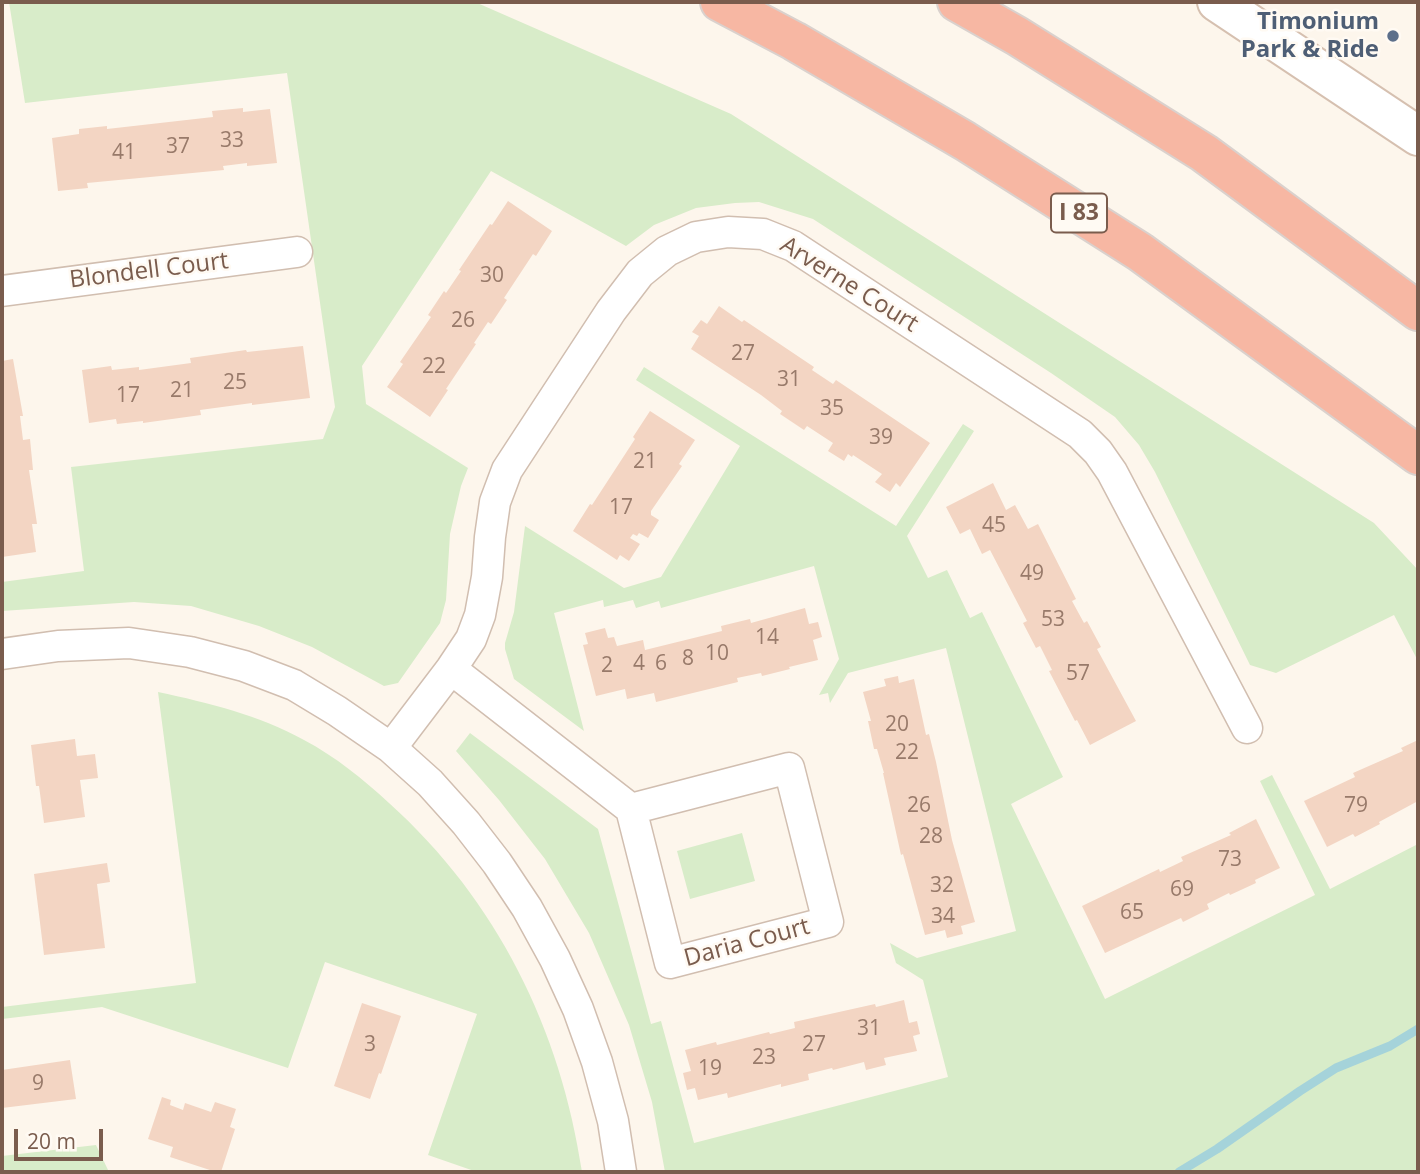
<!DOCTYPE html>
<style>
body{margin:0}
#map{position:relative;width:1420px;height:1174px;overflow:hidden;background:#fdf6ec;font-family:"Open Sans",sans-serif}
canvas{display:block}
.frame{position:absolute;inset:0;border:4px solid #7a5c4d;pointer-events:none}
.scale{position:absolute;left:14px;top:1129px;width:89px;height:32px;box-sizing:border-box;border:4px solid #7a5c4d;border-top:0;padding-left:9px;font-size:21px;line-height:24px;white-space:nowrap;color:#7a5c4d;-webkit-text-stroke:5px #fffaf3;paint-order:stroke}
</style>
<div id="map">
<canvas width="1420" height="1174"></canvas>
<div class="frame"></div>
<div class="scale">20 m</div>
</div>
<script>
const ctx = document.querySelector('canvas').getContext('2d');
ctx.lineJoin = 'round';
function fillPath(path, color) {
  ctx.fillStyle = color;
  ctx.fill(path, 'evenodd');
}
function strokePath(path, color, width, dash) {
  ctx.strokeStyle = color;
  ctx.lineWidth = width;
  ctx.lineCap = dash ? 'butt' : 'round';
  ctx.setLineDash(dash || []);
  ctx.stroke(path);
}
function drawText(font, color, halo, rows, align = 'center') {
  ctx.font = font + ' "Open Sans",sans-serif';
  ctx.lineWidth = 5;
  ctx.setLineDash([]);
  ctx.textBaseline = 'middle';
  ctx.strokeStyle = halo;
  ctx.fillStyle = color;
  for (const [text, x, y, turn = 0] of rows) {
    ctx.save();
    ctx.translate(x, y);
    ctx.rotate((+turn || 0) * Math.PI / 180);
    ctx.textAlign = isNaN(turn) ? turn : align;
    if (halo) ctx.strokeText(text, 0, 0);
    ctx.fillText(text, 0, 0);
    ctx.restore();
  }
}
fillPath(new Path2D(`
 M9,2H475L731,114L1374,523L1418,570V661L1394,615L1276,673L1250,665L1155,472L1139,445L1115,417L1051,373L813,219L759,202L735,203L696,208L654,225L626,246L491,171L362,366L366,404L468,468L461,486L450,534L446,600L440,623L398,683L384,686L312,647L259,626L191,606L134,602L2,611V582L84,571L71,467L323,439L335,407L287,73L25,103Z
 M644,367L896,526L963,424L974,431L907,536L928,578L947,570L970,618L982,612L1063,777L1011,804L1105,999L1315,895L1260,781L1272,775L1330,889L1418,844V1172H665L652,1102L629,1025L589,933L545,859L499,800L456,751L470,733L598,829L651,1024L661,1021L694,1143L948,1077L923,980L896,963L890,943L917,958L1016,931L946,648L848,673L830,703L828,693L819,695L839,659L814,566L661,608L659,601L636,608L633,600L604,607L603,600L554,613L584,731L514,679L505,649V643L514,612L525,526L624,588L661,577L740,446L636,380Z
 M158,692C209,703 259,715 304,740C336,757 363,779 389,803C497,900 561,1030 582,1172H477L428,1155L477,1014L325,962L288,1068L102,1007L2,1019V1007L196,983Z
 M742,833L755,881L690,899L677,851Z
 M96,1145L109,1172H2V1156Z`), '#d8ecc9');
strokePath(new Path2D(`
 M1179,1172L1217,1149L1300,1091L1336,1068L1390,1046L1418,1029`), '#a5d3da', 9);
fillPath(new Path2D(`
 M243,108V112L270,109L277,163L247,166V163L223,166L224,170L87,183L88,188L58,191L52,138L79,134V129L107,126V129L213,117L212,111Z
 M508,201L552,231L536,256L533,254L504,298L507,300L491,324L488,322L474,343L476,344L446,389L448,390L430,417L387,387L403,364L400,362L431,317L428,315L444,291L446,293L461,271L459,270L490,224L492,225Z
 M719,306L742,322L744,320L814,367L812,370L833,384L836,380L930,443L900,487L896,483L890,492L875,482L882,474L853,455L852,457L848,454L844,461L828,451L833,443L807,426L804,430L780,414L782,411L761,395L691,349L699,336L692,332L701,320L707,324Z
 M303,346L310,398L252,405V403L200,410L201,415L143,423V421L117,424L116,419L89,423L82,370L111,366L112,370L139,367V370L191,363L190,358L246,350L247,352Z
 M13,359L23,416H20L23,440L30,439L33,470H29L37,524H32L36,552L2,557V361Z
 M650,411L695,440L679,464L682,466L651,511V515L659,520L648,538L639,533L637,536L633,534L630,538L640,544L629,561L620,555L617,560L573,531L590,504L592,505L635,439L633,437Z
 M993,483L1006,510L1015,505L1028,529L1038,524L1076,599L1072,601L1084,623L1087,621L1101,647L1097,649L1136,721L1090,745L1077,720L1075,721L1049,671L1052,670L1040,646L1036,648L1023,623L1027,621L990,550L982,554L970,529L960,534L946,507Z
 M805,608L809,624L818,622L822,637L813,640L818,660L789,667L790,669L762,676L761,673L737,678L738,682L656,702L654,693L627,699L625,689L596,696L583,645L588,644L585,633L605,628L608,638L614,637L617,646L643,640L645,650L722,631L721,626L750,619L751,623Z
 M898,676L899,683L914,679L926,735L929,734L936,762L952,840L975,922L961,926L963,934L947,938L945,930L925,935L903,854L901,855L883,773H884L877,749H874L868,721H871L863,692L886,686L884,679Z
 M75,739L77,756L95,754L98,778L80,780L85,817L44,823L39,786H36L31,745Z
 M1418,740V801L1379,822L1380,824L1355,837L1353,834L1327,847L1304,801L1355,777L1353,773L1403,751L1401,748Z
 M1256,819L1280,868L1255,880L1256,883L1230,895L1229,893L1207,904L1209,909L1183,922L1181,918L1105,953L1082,906L1159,869L1160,872L1183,861L1181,857L1231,835L1229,833Z
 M107,863L110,882L97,884L105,948L44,955L34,874Z
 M904,1000L909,1023L917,1021L920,1034L913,1036L917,1051L884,1058L886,1065L866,1070L864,1062L833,1070L832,1068L808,1074L809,1080L781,1087V1084L728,1098L727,1093L698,1100L695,1088L687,1090L683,1073L691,1071L685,1050L716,1042L717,1045L769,1032L770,1034L795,1028L794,1022L875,1004L876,1007Z
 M362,1003L401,1016L381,1074L379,1073L370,1099L334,1086Z
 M70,1060L76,1099L2,1108V1070Z
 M162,1097L171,1100L170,1105L183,1110L185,1103L211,1112L215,1102L236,1109L230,1127L235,1129L221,1172H216L170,1157L173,1147L148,1139Z`), '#f3d5c3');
const minor = new Path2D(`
 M2,291L297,252
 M2,654L58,646L129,643L190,652L244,666L294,685L337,711L391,748L430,783L466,823L497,863L527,908L555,959L578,1009L597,1062L613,1121L621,1172
 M451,669L631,809L789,768L828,922L670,963L631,809
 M391,748L451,669L471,639L480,615L487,577L490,537L495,502L507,470L611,311L640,273L667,251L696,237L728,232L763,234L793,246L1080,434L1098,452L1112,472L1247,728`);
const secondary = new Path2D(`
 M1217,2L1418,136`);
const motorway = new Path2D(`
 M720,2L794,41L965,141L1140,252L1418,455
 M957,2L1017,36L1204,153L1418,311`);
strokePath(minor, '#d1beb0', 33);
strokePath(secondary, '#d6c0b0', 42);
strokePath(motorway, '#dad1cd', 42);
strokePath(minor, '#fff', 30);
strokePath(secondary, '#fff', 38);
strokePath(motorway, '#f7b7a3', 38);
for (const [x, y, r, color] of [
 [1393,36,7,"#5c6f8a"]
]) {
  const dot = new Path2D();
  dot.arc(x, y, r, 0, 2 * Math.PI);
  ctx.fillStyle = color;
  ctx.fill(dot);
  strokePath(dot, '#fffaf3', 2.5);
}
drawText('21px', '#987a6a', null, [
 ["33",232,141],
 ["37",178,147],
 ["41",124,153],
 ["30",492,276],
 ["26",463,321],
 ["27",743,354],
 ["22",434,367],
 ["31",789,380],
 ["25",235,383],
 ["21",182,391],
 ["17",128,396],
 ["35",832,409],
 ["39",881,438],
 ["21",645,462],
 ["17",621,508],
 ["45",994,526],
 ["49",1032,574],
 ["53",1053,620],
 ["14",767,638],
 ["10",717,654],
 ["8",688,659],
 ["4",639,664],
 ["6",661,664],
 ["2",607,666],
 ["57",1078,674],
 ["20",897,725],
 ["22",907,753],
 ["26",919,806],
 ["79",1356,806],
 ["28",931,837],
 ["73",1230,860],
 ["32",942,886],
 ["69",1182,890],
 ["65",1132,913],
 ["34",943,917],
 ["31",869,1029],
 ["3",370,1045],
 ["27",814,1045],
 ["23",764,1058],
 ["19",710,1069],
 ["9",38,1084]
]);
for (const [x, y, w] of [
 [1079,213,56]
]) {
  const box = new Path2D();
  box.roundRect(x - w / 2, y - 19.5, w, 39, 5);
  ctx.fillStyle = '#fffaf3';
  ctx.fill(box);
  strokePath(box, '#7a5c4d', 2);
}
drawText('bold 23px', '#7a5c4d', null, [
 ["I 83",1079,213]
]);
drawText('bold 24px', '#4e5e75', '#fffaf3', [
 ["Timonium",1379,22],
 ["Park & Ride",1379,50]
], 'right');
drawText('24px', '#7a5c4d', '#fffaf3', [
 ["Blondell Court",149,271,-7],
 ["Arverne Court",849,285,32],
 ["Daria Court",747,943,-15]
]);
</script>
